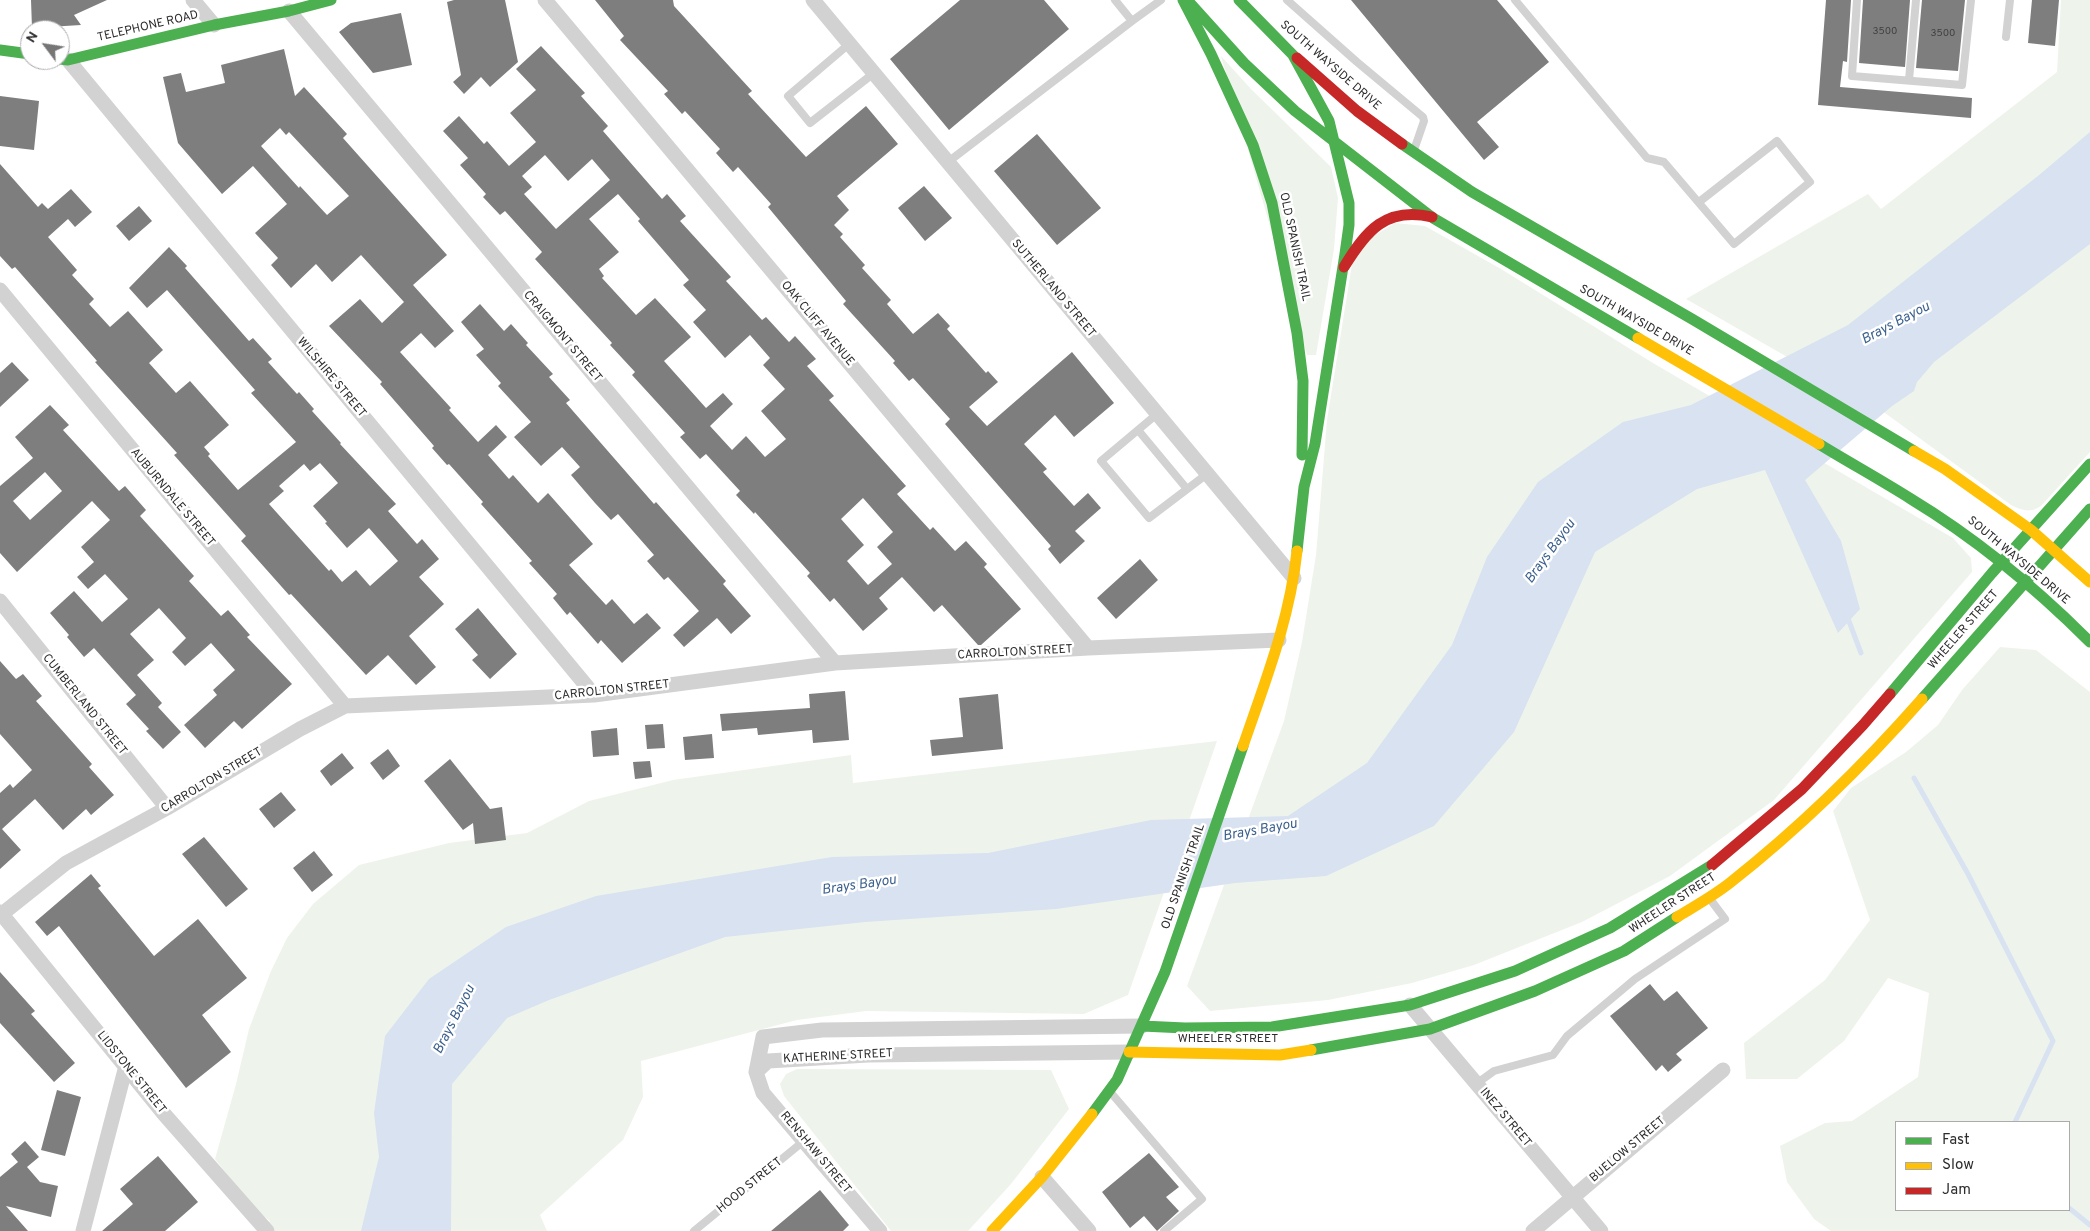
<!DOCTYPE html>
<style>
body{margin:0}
#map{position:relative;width:2090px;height:1231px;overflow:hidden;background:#fff;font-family:Overpass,sans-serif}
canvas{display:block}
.legend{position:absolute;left:1895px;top:1121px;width:175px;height:90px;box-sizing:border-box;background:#fff;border:1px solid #ababab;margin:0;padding:6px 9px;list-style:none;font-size:15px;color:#2d2d2d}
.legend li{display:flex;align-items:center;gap:10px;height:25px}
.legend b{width:25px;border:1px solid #ababab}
.north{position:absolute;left:20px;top:20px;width:50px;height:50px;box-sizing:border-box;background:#fff;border:1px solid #ababab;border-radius:50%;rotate:301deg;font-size:14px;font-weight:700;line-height:20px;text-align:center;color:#2d2d2d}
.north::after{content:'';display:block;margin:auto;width:18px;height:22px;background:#767676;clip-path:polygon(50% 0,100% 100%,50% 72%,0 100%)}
</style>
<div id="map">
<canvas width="2090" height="1231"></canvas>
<ul class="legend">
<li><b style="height:6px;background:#4caf50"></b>Fast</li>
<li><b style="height:6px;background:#ffc107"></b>Slow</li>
<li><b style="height:6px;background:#c62828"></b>Jam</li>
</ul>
<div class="north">N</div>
</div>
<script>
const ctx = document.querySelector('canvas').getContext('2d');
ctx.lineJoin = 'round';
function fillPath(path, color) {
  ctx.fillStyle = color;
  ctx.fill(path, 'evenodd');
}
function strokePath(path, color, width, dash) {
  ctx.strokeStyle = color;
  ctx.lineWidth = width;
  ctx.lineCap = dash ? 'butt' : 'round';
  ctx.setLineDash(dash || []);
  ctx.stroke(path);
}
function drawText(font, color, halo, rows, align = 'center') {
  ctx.font = font + ' Overpass,sans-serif';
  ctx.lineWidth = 5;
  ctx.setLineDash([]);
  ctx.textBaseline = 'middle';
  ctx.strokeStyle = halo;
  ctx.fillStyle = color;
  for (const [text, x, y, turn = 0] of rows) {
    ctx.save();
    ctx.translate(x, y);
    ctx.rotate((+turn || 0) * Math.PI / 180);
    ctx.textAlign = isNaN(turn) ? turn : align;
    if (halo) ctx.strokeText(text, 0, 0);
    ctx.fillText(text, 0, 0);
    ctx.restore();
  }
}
fillPath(new Path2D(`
 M2061,0H2090V452L2041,506C2030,513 2023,511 2011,505L1885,413L1686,299L1868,194L1881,209L2057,72Z
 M1221,56L1251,89L1331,167L1338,198L1334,249L1316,355H1307Z
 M1395,223L1425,226L1501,269L1653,363L1953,538L1971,558L1972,572L1774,800L1670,876L1582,922L1474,965L1412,983L1328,1000L1210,1011L1187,986L1284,721L1302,642L1316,555L1327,420L1352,264L1370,238Z
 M2000,647L2036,650L2090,692V1231H1831L1814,1219L1787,1182L1780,1146L1825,1123L1852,1121L1918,1077L1929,993L1888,978L1844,1041L1797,1079H1746L1744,1043L1825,980L1870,920L1833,811L1851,788L1906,752L1938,725L1962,690ZM1896,1122H2069V1210H1896Z
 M1217,741L1128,995L1084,1014L866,1011L797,1020L641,1061L643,1097L623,1140L540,1215L547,1231H262L270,1221L252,1207L215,1159L236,1084L249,1029L271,971L287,938L313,904L359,865L449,843L527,833L589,801L673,780L851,755L853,783Z
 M797,1069L1051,1070L1069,1109L1011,1184L968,1231H891L784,1096L780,1084L786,1074Z`), '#eef4eb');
fillPath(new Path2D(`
 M2090,132V244L1934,362L1917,382L1914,391L1892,406L1805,480L1841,541L1860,609L1838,633L1765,470L1697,489L1595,552L1514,732L1434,826L1326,876L1235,883L1056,909L865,922L725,937L549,1000L507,1018L452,1084L451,1231H361L379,1157L374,1113L385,1036L429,979L506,927L596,896L832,857L988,853L1151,820L1288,816L1367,763L1452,645L1487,557L1538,482L1623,422L1691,405L1848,325L2038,176Z`), '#d8e2f1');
strokePath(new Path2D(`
 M1847,616L1861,653
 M1914,778L1968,874L2053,1041L2015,1122
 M2069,1208L2090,1225`), '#d8e2f1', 5);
fillPath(new Path2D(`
 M31,0H107L74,15L81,25L32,28Z
 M454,0H505L518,62L490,87L481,77L464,94L453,82L461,75L447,2Z
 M595,0H673L674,6L752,91L748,94L806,157L866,106L898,144L837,196L849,210L834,225L843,234L840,237L865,265L862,268L891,300L887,304L913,334L938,313L950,326L947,329L986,373L988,371L998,382L969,407L987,426L1072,352L1114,403L1074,437L1055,415L1024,444L1047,469L1043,472L1074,506L1088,493L1101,508L1075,531L1085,541L1060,564L1048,549L1051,546L945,424L950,419L913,378L909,381L893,363L895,361L843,304L846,301L768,207L771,204L738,167L733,172L716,153L720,149L685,111L682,114L664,94L668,91L620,40L624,36Z
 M960,0H1044L1069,29L949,130L890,59Z
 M1351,0H1497L1549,62L1477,122L1499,147L1484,160Z
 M1826,0H1851L1847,62L1843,61L1840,87L1972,98L1971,118L1818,105Z
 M1863,0H1910L1905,67L1859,63Z
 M1922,0H1965L1958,71L1916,68Z
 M2032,0H2059L2055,46L2028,43Z
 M401,13L412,65L373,73L339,32L351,23Z
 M541,46L585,93L581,96L608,126L603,131L662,199L667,194L686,216L680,221L731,277L726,281L762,320L766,317L789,342L795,336L816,359L807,366L834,396L829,400L906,486L897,494L930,530L933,527L955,551L966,541L987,564L984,567L1021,609L981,645H978L942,605L934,612L902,577L879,598L888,609L863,631L834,598L830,602L807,576L810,573L755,512L754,514L736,495L740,491L706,454L700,459L680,437L685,433L632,375L635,372L610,345L612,343L535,259L542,252L505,211L500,215L483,197L486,194L460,165L468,158L443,131L459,116L484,144L487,141L509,166L536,142L510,113L536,90L516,69ZM545,155L568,181L592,159L610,180L556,229L524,194L532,187L522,176ZM618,194L640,219L638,221L689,280L683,285L706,310L693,322L725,358L750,335L770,358L763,365L785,389L761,411L786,439L765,457L746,436L732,450L710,426L733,404L723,393L706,408L664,361L691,337L681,326L655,298L636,315L602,278L604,276L599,269L619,252L589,219ZM863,498L893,532L877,547L892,564L868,585L847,561L864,545L841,519Z
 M284,49L295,96L304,87L347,134L343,138L447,255L413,285L454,331L435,348L421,333L400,352L451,408L449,410L478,442L496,425L507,437L488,455L509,479L513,475L538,503L548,493L593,544L569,565L606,605L612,599L634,624L647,613L661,628L622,663L601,640L598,644L570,612L567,615L553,598L557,594L529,563L532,561L481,504L483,502L449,464L447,465L432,448L434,446L380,384L382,382L329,326L360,299L382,323L404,302L361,255L332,282L316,264L291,288L271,265L278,258L255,233L287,204L253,166L222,194L178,143L163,77L181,73L186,92L225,83L221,65ZM280,128L286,135L289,132L349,196L327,215L300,186L299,188L261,146Z
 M0,96L39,101L34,150L0,146Z
 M1037,134L1101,208L1057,245L994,171Z
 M0,164L38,207L42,203L48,209L71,189L92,212L75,227L68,219L48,237L77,270L72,275L94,299L89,304L110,327L128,311L163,350L149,363L176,393L190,381L229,425L204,447L210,454L208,456L238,490L296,442L251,393L255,390L167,290L147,308L129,288L169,247L187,266L185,268L249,341L253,338L272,359L268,362L297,394L299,392L314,409L312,411L341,443L340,444L396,504L388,511L417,544L422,539L439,559L419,577L444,604L409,636L436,667L416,685L388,655L366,675L291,594L289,595L241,541L246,536L174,455L177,453L95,362L97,361L15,267L12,269L0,256ZM320,463L338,483L313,506L327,522L325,523L347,548L369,528L398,561L370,586L356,570L342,582L331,569L329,571L269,504L284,491L279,486L304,464L310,471Z
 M924,186L952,218L925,241L898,208Z
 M139,206L152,221L129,241L116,226Z
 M480,304L504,331L511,324L528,343L526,345L553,374L549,377L570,400L566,403L654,504L656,502L726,581L723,584L751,616L731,634L717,618L684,647L673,635L699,611L668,577L664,580L647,561L654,555L618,514L611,520L595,503L571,475L580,467L562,447L541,466L514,437L531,422L498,386L501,383L476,355L484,349L461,322Z
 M12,362L29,380L0,407V373Z
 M50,405L69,425L63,430L119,491L125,486L146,510L140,516L194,576L189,581L221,616L228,610L250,635L247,637L292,684L242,729L234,721L205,748L184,725L217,695L213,690L235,670L211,643L185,666L172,652L186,638L159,608L130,634L154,660L137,675L162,703L158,707L181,732L163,749L146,731L149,729L126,704L136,695L94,648L84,657L67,637L69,635L50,613L74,591L102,622L128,599L105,574L88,589L77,577L94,562L81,547L110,520L92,501L17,572L0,553V486L33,458L15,437ZM45,472L62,491L30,520L13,501Z
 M1140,559L1158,580L1116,619L1097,598Z
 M478,608L517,654L490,679L472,660L478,655L455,629Z
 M0,661L16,679L23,674L42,696L36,701L92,764L89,767L114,795L91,815L86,809L63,830L35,799L2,829L21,850L0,869V793L10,784L13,788L32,770L0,734Z
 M845,691L849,740L813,743L812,730L758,735L757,728L722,731L720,714L810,708L809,694Z
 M998,694L1003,749L932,756L930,740L963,737L959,698Z
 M663,724L665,748L647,749L645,725Z
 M617,728L619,755L593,757L591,731Z
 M712,734L714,758L685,760L683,737Z
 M388,749L400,766L383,780L370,763Z
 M342,753L354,768L331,786L320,771Z
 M450,759L490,809L502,807L506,840L475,844L473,823L463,830L424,781Z
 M650,761L652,777L635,779L633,762Z
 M281,792L296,810L274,828L259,809Z
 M204,837L248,889L226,907L182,854Z
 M314,851L333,875L312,892L293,868Z
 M91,874L101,886L98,888L154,956L198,919L247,978L202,1015L231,1052L186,1088L59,926L47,936L35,922Z
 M0,972L35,1011L31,1014L75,1063L54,1082L0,1023Z
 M1650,984L1664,1001L1677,991L1708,1028L1676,1054L1682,1060L1668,1072L1662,1065L1656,1071L1610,1016Z
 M57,1090L81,1097L65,1156L41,1150Z
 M25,1141L39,1157L27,1167L40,1182L58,1186L51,1217L6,1206L28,1231H0V1177L18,1162L11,1154Z
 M1149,1153L1179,1187L1166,1197L1179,1211L1157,1231L1144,1216L1130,1228L1102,1192Z
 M158,1156L198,1202L165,1231H102L133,1204L120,1189Z
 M820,1190L849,1225L843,1231H771Z`), '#7e7e7e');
strokePath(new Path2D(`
 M1287,0L1357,62L1423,117L1424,121L1414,150
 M1515,0L1647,158L1664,162L1734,244L1810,182L1777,141L1699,202
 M1857,0L1852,76L1962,85L1971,0
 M1132,21L1161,0
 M2006,37L2010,0
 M849,44L788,96L810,123L874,73
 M1909,80L1916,0
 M948,162L1132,21L1115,0
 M1157,414L1101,461L1149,518L1207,474
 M1138,430L1187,489
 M1476,1084L1494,1071L1553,1055L1567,1036L1635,979L1725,919L1710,899
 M1112,1094L1202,1199L1164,1231
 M694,1231L805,1140`), '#d2d2d2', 8);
strokePath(new Path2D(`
 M193,0L214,25
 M545,0L1088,648
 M813,0L1294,578
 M289,11L835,663
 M68,60L594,695
 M0,290L345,706
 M0,601L167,808
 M0,912L164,1114L267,1231
 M2,914L66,863L167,808L300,729L345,706L594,695L835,663L1088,648L1279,640
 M1410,1005L1601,1231
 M756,1072L763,1037L822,1030L1142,1026
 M756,1072L768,1061L868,1055L1129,1052
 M756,1072L763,1093L880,1231
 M1042,1177L1089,1231
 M83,1231L126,1066
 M1533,1231L1723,1070`), '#d2d2d2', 15);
strokePath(new Path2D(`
 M1183,0L1211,54L1253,145L1272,203L1297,333L1303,381L1302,455
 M1239,0L1293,55L1329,121L1349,203V225L1345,254L1315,444L1304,487L1297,551
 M1189,2L1244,63L1295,111L1433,218L1638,338
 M0,50L30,54
 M60,59L68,60L214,25L289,11L331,0
 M1402,144L1472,192L1692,319L1914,451
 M1819,444C1850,463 1881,480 1911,499C1977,539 2036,588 2090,642
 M1890,694L1992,573L2090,464
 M1922,699L2090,509
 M1142,1026L1185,1028L1272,1027L1410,1005L1515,971L1610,928L1712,865
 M1311,1050L1430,1029L1535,991L1624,951L1677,917
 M1092,1114L1117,1080L1165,972L1243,746`), '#4caf50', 11);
strokePath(new Path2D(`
 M1638,338L1819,444
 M1914,451L1945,469L2031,530L2090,582
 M1243,746C1265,682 1290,619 1297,551
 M1677,917C1695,906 1715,895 1731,882C1802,826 1863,766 1922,699
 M1129,1052L1280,1055L1311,1050
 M992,1231L1042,1177L1092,1114`), '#ffc107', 11);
strokePath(new Path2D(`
 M1297,58L1357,111L1402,144
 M1344,267C1366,231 1386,206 1432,217
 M1712,865L1802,789L1863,725L1890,694`), '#c62828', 11);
drawText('10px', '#414141', null, [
 ["3500",1885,32],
 ["3500",1943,34]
]);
drawText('12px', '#2d2d2d', '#fff', [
 ["TELEPHONE ROAD",148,27,-13],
 ["SOUTH WAYSIDE DRIVE",1330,66,41],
 ["OLD SPANISH TRAIL",1294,247,78],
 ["SUTHERLAND STREET",1053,289,50],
 ["SOUTH WAYSIDE DRIVE",1636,321,30],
 ["OAK CLIFF AVENUE",817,324,50],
 ["CRAIGMONT STREET",562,337,50],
 ["WILSHIRE STREET",331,378,50],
 ["AUBURNDALE STREET",172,498,50],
 ["SOUTH WAYSIDE DRIVE",2018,561,40],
 ["WHEELER STREET",1964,630,-49],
 ["CARROLTON STREET",1015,653,-3],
 ["CARROLTON STREET",612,691,-6],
 ["CUMBERLAND STREET",84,705,51],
 ["CARROLTON STREET",212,781,-31],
 ["OLD SPANISH TRAIL",1184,877,-71],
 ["WHEELER STREET",1673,904,-33],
 ["WHEELER STREET",1228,1040],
 ["KATHERINE STREET",838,1057,-3],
 ["LIDSTONE STREET",131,1073,51],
 ["INEZ STREET",1505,1118,50],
 ["BUELOW STREET",1628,1150,-40],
 ["RENSHAW STREET",815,1153,50],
 ["HOOD STREET",750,1186,-39]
]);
drawText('italic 14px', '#3c608e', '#fff', [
 ["Brays Bayou",1896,324,-28],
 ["Brays Bayou",1551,552,-54],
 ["Brays Bayou",1260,831,-10],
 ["Brays Bayou",859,886,-8],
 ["Brays Bayou",455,1020,-63]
]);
</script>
